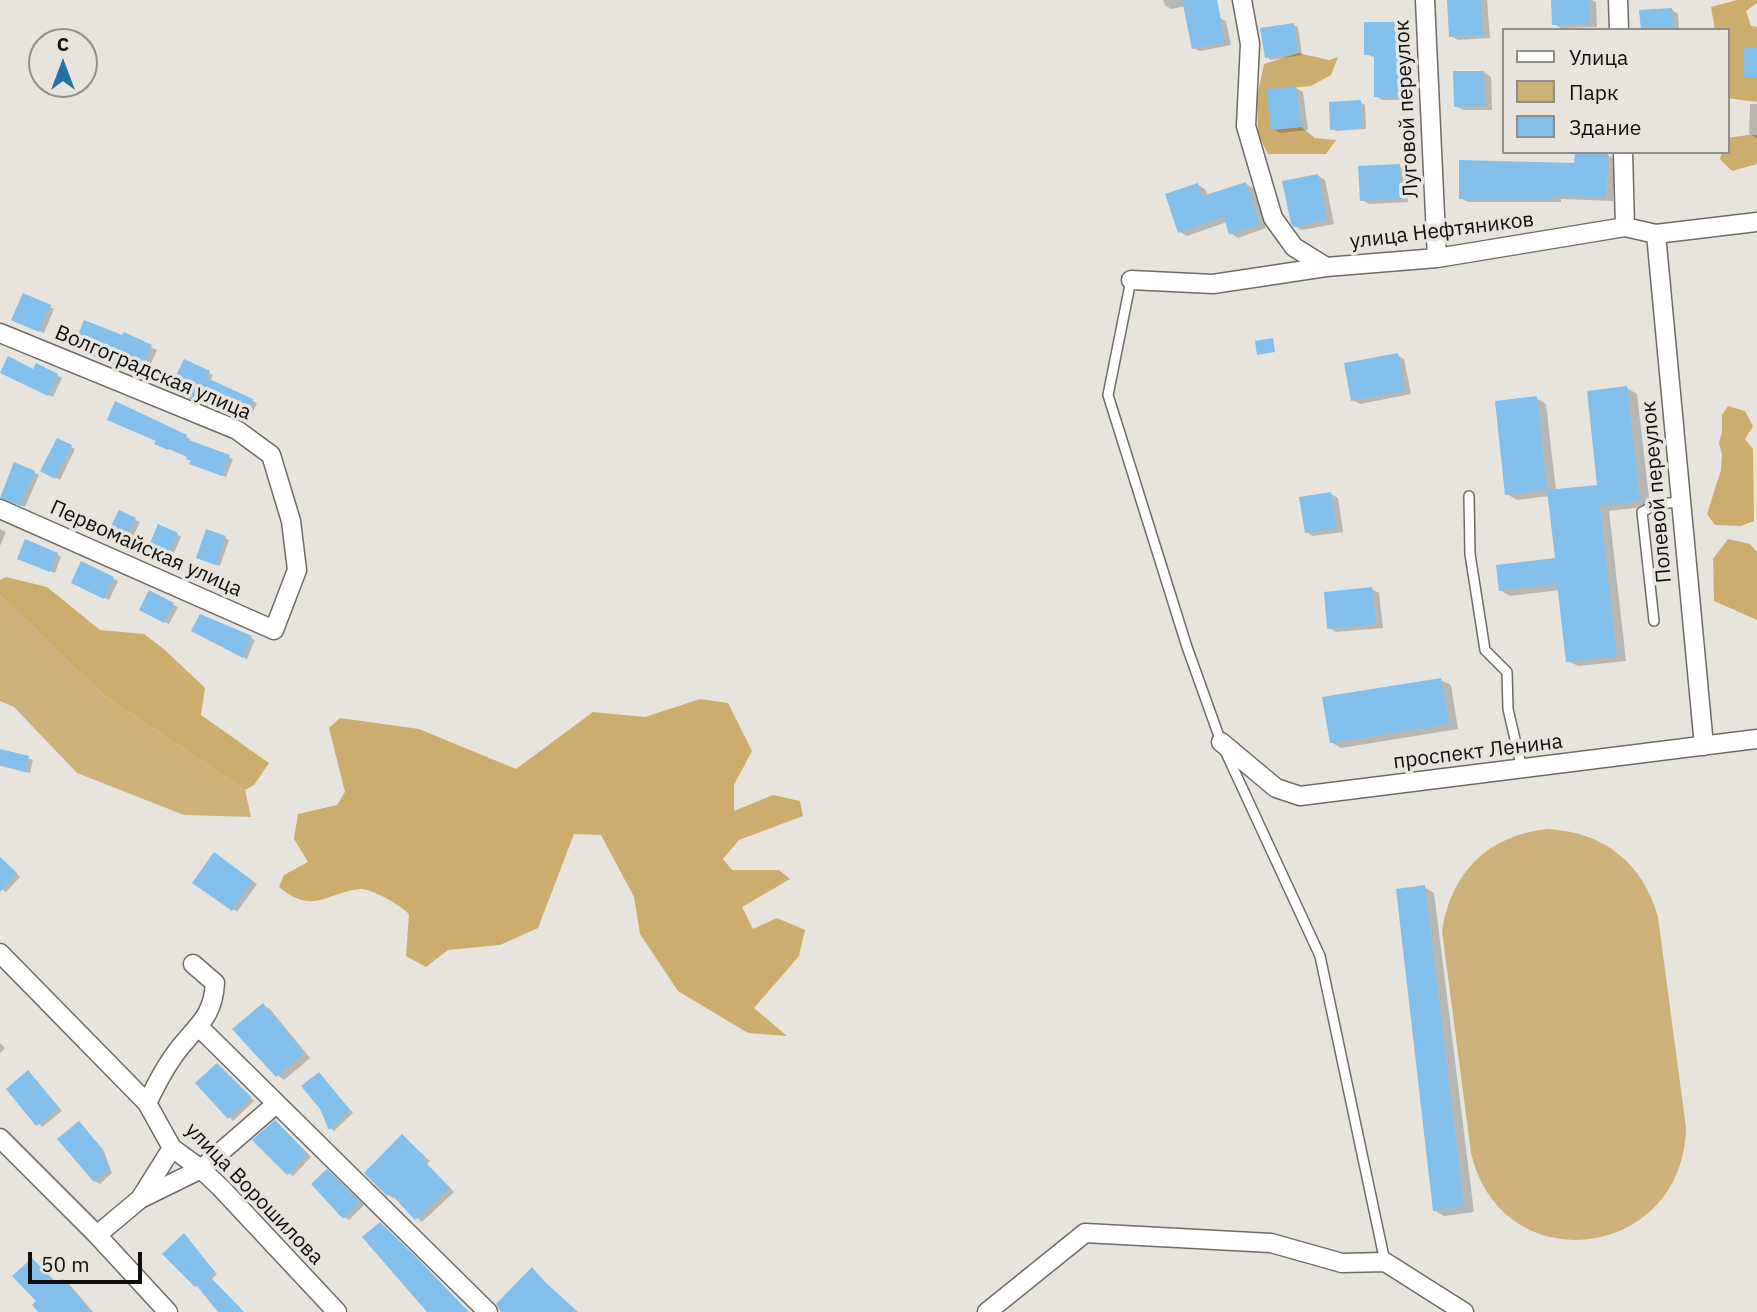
<!DOCTYPE html>
<meta charset="utf-8">
<style>
body{margin:0}
#map{position:relative;width:1757px;height:1312px;overflow:hidden;background:#e7e4de;font-family:"IBM Plex Sans",sans-serif}
canvas{display:block}
.legend{position:absolute;left:1502px;top:28px;width:228px;height:126px;box-sizing:border-box;background:#e7e4de;border:2px solid #918f8a;margin:0;padding:9px 12px;list-style:none;font-size:21px;color:#100f0d}
.legend li{display:flex;align-items:center;gap:14px;height:35px}
.legend b{width:35px;border:2px solid #918f8a}
.north{position:absolute;left:28px;top:28px;width:70px;height:70px;box-sizing:border-box;background:#e7e4de;border:2px solid #918f8a;border-radius:50%;rotate:0deg;font-size:19px;font-weight:700;line-height:28px;text-align:center;color:#100f0d}
.north::after{content:'';display:block;margin:auto;width:24px;height:32px;background:#2272a4;clip-path:polygon(50% 0,100% 100%,50% 72%,0 100%)}
.scale{position:absolute;left:28px;top:1252px;width:114px;height:32px;box-sizing:border-box;border:4px solid #100f0d;border-top:0;padding-left:9px;font-size:21px;line-height:24px;white-space:nowrap;color:#100f0d;-webkit-text-stroke:5px #e7e4de;paint-order:stroke}
</style>
<div id="map">
<canvas width="1757" height="1312"></canvas>
<ul class="legend">
<li><b style="height:9px;background:#fff"></b>Улица</li>
<li><b style="height:19px;background:#ccb17a"></b>Парк</li>
<li><b style="height:19px;background:#82bfeb"></b>Здание</li>
</ul>
<div class="north">С</div>
<div class="scale">50 m</div>
</div>
<script>
const ctx = document.querySelector('canvas').getContext('2d');
ctx.lineJoin = 'round';
function fillPath(path, color) {
  ctx.fillStyle = color;
  ctx.fill(path, 'evenodd');
}
function strokePath(path, color, width, dash) {
  ctx.strokeStyle = color;
  ctx.lineWidth = width;
  ctx.lineCap = dash ? 'butt' : 'round';
  ctx.setLineDash(dash || []);
  ctx.stroke(path);
}
function drawText(font, color, halo, rows, align = 'center') {
  ctx.font = font + ' "IBM Plex Sans",sans-serif';
  ctx.lineWidth = 7;
  ctx.setLineDash([]);
  ctx.textBaseline = 'middle';
  ctx.strokeStyle = halo;
  ctx.fillStyle = color;
  for (const [text, x, y, turn = 0] of rows) {
    ctx.save();
    ctx.translate(x, y);
    ctx.rotate((+turn || 0) * Math.PI / 180);
    ctx.textAlign = isNaN(turn) ? turn : align;
    if (halo) ctx.strokeText(text, 0, 0);
    ctx.fillText(text, 0, 0);
    ctx.restore();
  }
}
fillPath(new Path2D(`
 M0,595L102,694L245,790L251,817L184,815L77,773L14,707L0,701Z
 M1548,829C1604,832 1643,863 1658,917L1686,1128C1683,1261 1501,1283 1471,1153L1442,931C1451,872 1488,835 1548,829Z`), '#ccb17a');
fillPath(new Path2D(`
 M1737,0H1757V3L1746,11L1751,26L1757,27V48L1744,49V77H1757V102L1727,98V30H1715L1711,7Z
 M1298,53L1329,60L1338,57L1331,75L1311,86L1267,90L1271,130L1301,127L1315,138L1336,140L1326,154H1268L1258,134L1257,97L1264,64Z
 M1748,135H1757V164L1732,171L1720,159L1722,152H1727V138Z
 M1728,406L1745,411L1753,426L1745,439L1753,449L1754,521L1741,526L1715,525L1707,514L1721,470L1722,455L1719,443L1722,432V415Z
 M1728,539L1750,544L1757,552V620L1714,601L1713,559Z
 M6,577L47,587L100,630L144,634L165,650L205,688L201,715L269,763L254,785L245,790L102,694L0,595V580Z
 M700,699L728,703L752,751L734,785V811L773,795L800,801L803,816L739,840L723,859L732,870H779L790,879L742,907L753,929L777,918L805,930L799,956L754,1008L787,1036L748,1033L678,991L640,934L634,897L601,835L574,834L538,928L500,945L448,950L426,967L406,956L409,914C401,906 373,889 361,889C326,892 314,916 279,887L284,875L308,862L294,839L298,814L337,805L345,792L329,728L340,718L419,729L516,769L593,712L645,717Z`), '#ccad6e');
fillPath(new Path2D(`
 M1163,0H1217L1220,18L1226,21L1231,45L1200,51L1193,48L1185,6L1171,9L1165,5Z
 M1448,0H1487L1490,38L1458,40L1451,36Z
 M1553,0H1592L1596,2L1597,27L1561,28L1554,24Z
 M1672,10L1678,14L1679,30H1643Z
 M1398,24L1404,27V69L1412,73L1411,100H1382L1376,96V58L1366,54Z
 M1293,25L1298,27L1302,55L1271,60L1267,57Z
 M1483,72L1491,77L1492,110H1463L1456,106Z
 M1296,88L1303,92L1308,130L1280,133L1273,129Z
 M1360,102L1365,105L1366,129L1336,131L1332,128Z
 M1750,104H1757V138L1749,134Z
 M1608,155L1615,159L1613,201L1561,199V202H1468L1460,198Z
 M1399,166L1406,170L1408,202L1369,204L1362,200Z
 M1317,175L1325,180L1334,224L1302,230L1295,226Z
 M1246,184L1253,188L1266,228L1238,238L1231,233L1227,222L1187,236L1180,232L1198,185L1205,189L1208,196Z
 M50,307L54,309L44,333L18,322Z
 M124,335L157,350L145,378L81,350L123,338Z
 M1397,355L1404,359L1411,394L1360,404L1353,400Z
 M184,361L213,375L210,382L257,403L248,422L176,391Z
 M36,365L62,378L53,397L1,372L34,371Z
 M1627,388L1637,394L1650,506L1609,511L1626,661L1578,666L1568,661L1560,590L1510,596L1500,590L1557,560L1550,496L1517,500L1507,494L1536,398L1546,404L1556,491L1599,486Z
 M186,437L190,439L189,442L233,459L226,477L196,466L189,456L161,446Z
 M57,440L75,449L60,480L42,470Z
 M34,472L39,475L25,507L6,499Z
 M1331,494L1338,498L1343,532L1313,536L1306,532Z
 M120,513L140,522L131,541L111,532Z
 M0,529L6,532L0,546Z
 M177,534L181,537L172,557L155,550Z
 M225,538L229,540L220,566L202,560Z
 M57,554L61,557L55,573L24,560Z
 M82,563L118,581L109,600L73,582Z
 M1372,589L1379,593L1383,628L1336,632L1329,628Z
 M150,593L178,607L169,624L141,610Z
 M251,638L255,640L247,659L225,648Z
 M1441,680L1451,685L1458,729L1341,748L1331,742Z
 M0,750L33,760L30,773L0,766Z
 M218,856L257,884L237,912L233,909Z
 M0,857L20,877L6,892L0,888Z
 M1424,887L1434,893L1474,1212L1444,1216L1434,1210Z
 M263,1005L270,1009L310,1058L284,1080L277,1075Z
 M0,1043L5,1048L0,1053Z
 M221,1068L254,1101L233,1121L198,1083Z
 M29,1072L62,1111L42,1127L8,1090Z
 M319,1074L353,1113L334,1131L330,1128Z
 M275,1122L311,1157L293,1176L288,1173Z
 M79,1124L103,1149L112,1173L100,1184L95,1181Z
 M402,1136L430,1161L427,1164L454,1192L422,1222L395,1196L393,1198L388,1195Z
 M332,1174L364,1205L349,1220L344,1217Z
 M184,1236L217,1274L212,1279L244,1312H222L202,1289L197,1286Z
 M33,1260L58,1284L63,1281L70,1285L93,1312H41Z`), '#0003');
fillPath(new Path2D(`
 M1182,0H1217L1225,42L1192,49Z
 M1447,0H1481L1483,35L1449,37Z
 M1551,0H1589L1590,24L1552,25Z
 M1672,8L1674,30H1641L1639,10Z
 M1364,22H1399V67H1406V98L1374,97V55H1364Z
 M1294,23L1298,53L1265,58L1260,28Z
 M1744,48H1757V77H1744Z
 M1453,71H1484L1485,106L1454,107Z
 M1296,86L1301,127L1271,130L1266,89Z
 M1361,100L1362,128L1330,130L1329,102Z
 M1575,152L1608,153L1606,198L1554,195V199H1459V160L1574,163Z
 M1400,164L1401,199L1360,201L1358,166Z
 M1318,174L1327,220L1294,227L1291,223L1282,181Z
 M1246,182L1260,224L1229,235L1224,217L1178,233L1165,194L1198,183L1203,196Z
 M23,293L51,305L39,332L11,320Z
 M84,320L122,335L124,332L152,345L138,376L73,347Z
 M1273,338L1275,352L1257,355L1255,341Z
 M1398,353L1405,391L1351,401L1344,363Z
 M8,356L33,369L36,363L58,374L48,396L0,373Z
 M184,359L210,371L207,378L253,399L244,421L169,390Z
 M1627,386L1640,501L1600,506L1617,656L1566,662L1557,584L1499,591L1496,565L1555,558L1547,490L1597,485L1587,391Z
 M1537,396L1547,490L1505,495L1495,401Z
 M115,401L187,435L186,439L230,455L222,476L189,464L191,461L186,459L187,457L169,449L168,450L154,444L156,441L107,420Z
 M57,438L72,445L55,479L40,471Z
 M14,462L35,471L21,506L0,498Z
 M1331,492L1336,528L1305,533L1299,497Z
 M119,510L136,518L126,540L108,532Z
 M158,524L178,533L168,556L148,548Z
 M206,529L226,536L216,565L196,558Z
 M25,539L58,553L50,572L17,559Z
 M81,561L114,577L104,599L71,583Z
 M1372,587L1376,624L1327,629L1324,592Z
 M149,590L174,603L164,623L139,610Z
 M200,614L252,636L243,658L191,631Z
 M1441,678L1449,724L1330,743L1322,697Z
 M0,749L29,756L25,772L0,765Z
 M214,852L253,881L232,911L192,883Z
 M0,857L17,873L0,892Z
 M1425,885L1464,1207L1433,1211L1396,889Z
 M263,1003L304,1053L276,1077L232,1029Z
 M217,1063L251,1097L228,1119L195,1083Z
 M28,1070L59,1108L36,1126L6,1089Z
 M319,1072L350,1110L329,1130L320,1109L301,1086Z
 M275,1120L308,1154L287,1175L252,1140Z
 M79,1121L99,1145L109,1170L94,1182L57,1139Z
 M402,1134L425,1157L423,1160L450,1188L415,1220L390,1193L387,1196L364,1173Z
 M327,1169L360,1202L343,1219L311,1184Z
 M380,1222L416,1257L469,1312H427L362,1237Z
 M184,1233L214,1271L209,1276L244,1312H218L197,1286L195,1287L162,1254Z
 M32,1258L56,1283L63,1279L91,1312H38L32,1305L36,1301L12,1276Z
 M532,1267L544,1281L578,1312H501L496,1304Z`), '#82bfeb');
const service = new Path2D(`
 M1131,280L1108,395L1187,647L1221,742L1320,956L1385,1262
 M1469,496L1470,554L1485,650L1507,672L1508,709L1522,769
 M1654,621L1642,512L1657,504L1681,502`);
const minor = new Path2D(`
 M1242,0L1250,44L1246,126L1273,218L1294,247L1326,267
 M1425,0L1437,258
 M1618,0L1619,30
 M1623,152L1625,227
 M1656,234L1704,746
 M1131,280L1213,284L1326,267L1437,258L1625,227L1656,234L1757,222
 M0,333L237,430L271,455L291,521L297,570L274,630L0,509
 M1221,742L1276,788L1300,796L1757,739
 M0,953L147,1103L172,1148L201,1169L221,1188L337,1312
 M199,1027L488,1312
 M147,1103C157,1083 167,1063 182,1045C200,1023 213,1015 215,983L193,964
 M0,1138L97,1235L168,1312
 M140,1199L201,1169L276,1104
 M97,1235L140,1199L172,1148
 M987,1312L1085,1233L1271,1243L1342,1263L1385,1262L1464,1312`);
strokePath(service, '#6e6c67', 12);
strokePath(minor, '#6e6c67', 21);
strokePath(service, '#fff', 9);
strokePath(minor, '#fff', 18);
drawText('21px', '#100f0d', '#e7e4de', [
 ["Луговой переулок",1407,109,-93],
 ["улица Нефтяников",1442,231,-7],
 ["Волгоградская улица",153,373,23],
 ["Полевой переулок",1657,492,-95],
 ["Первомайская улица",146,549,24],
 ["проспект Ленина",1478,752,-7],
 ["улица Ворошилова",254,1194,46]
]);
</script>
